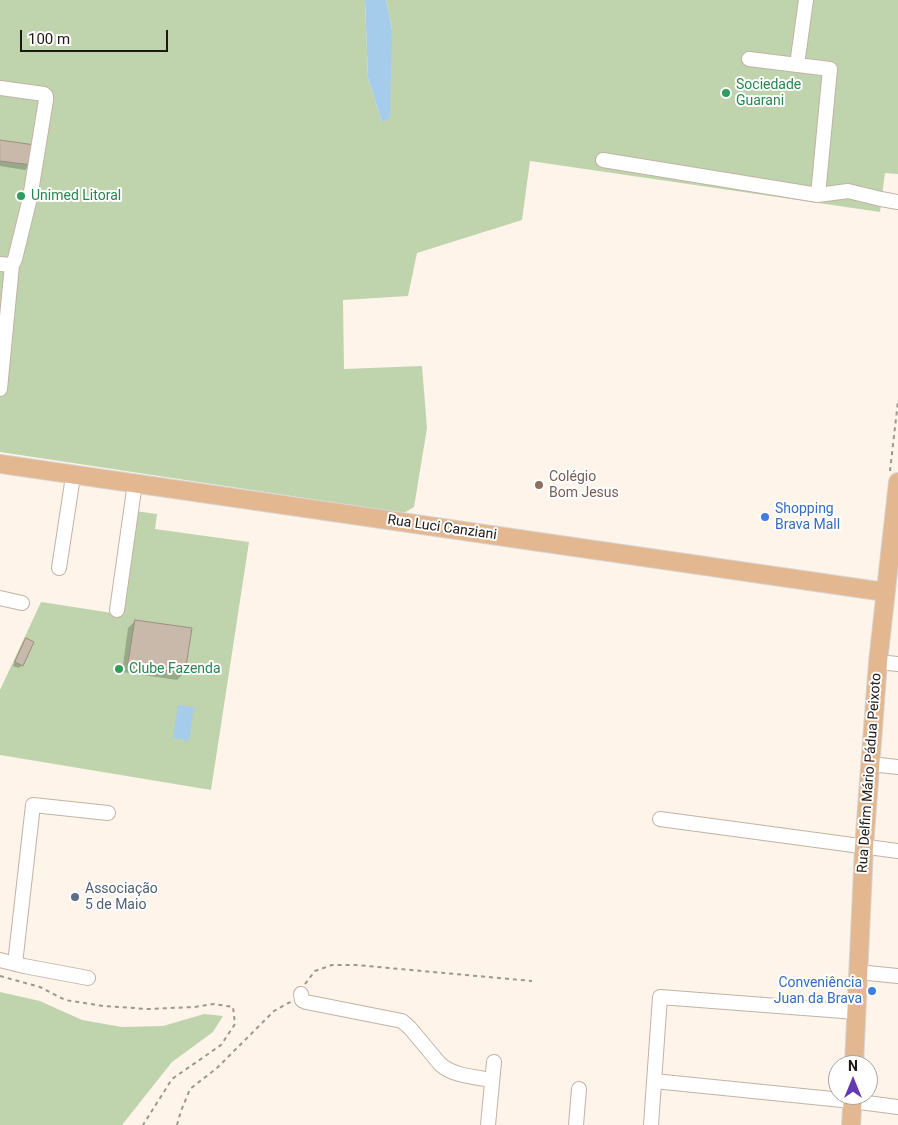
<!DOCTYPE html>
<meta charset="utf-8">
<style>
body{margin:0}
#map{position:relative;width:898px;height:1125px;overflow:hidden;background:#fef4ea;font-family:Roboto,sans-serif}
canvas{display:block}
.north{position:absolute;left:828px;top:1055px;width:50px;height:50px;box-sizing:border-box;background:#fff;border:1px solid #a5a3a0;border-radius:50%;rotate:0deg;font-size:14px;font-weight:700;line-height:20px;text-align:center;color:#1d1812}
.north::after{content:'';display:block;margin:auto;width:18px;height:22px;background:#6139b0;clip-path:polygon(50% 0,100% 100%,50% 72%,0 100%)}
.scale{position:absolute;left:20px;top:30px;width:148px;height:22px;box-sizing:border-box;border:2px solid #1d1812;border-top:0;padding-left:6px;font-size:15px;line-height:18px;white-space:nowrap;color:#1d1812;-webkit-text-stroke:4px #fff;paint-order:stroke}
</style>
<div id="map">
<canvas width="898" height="1125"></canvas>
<div class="north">N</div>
<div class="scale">100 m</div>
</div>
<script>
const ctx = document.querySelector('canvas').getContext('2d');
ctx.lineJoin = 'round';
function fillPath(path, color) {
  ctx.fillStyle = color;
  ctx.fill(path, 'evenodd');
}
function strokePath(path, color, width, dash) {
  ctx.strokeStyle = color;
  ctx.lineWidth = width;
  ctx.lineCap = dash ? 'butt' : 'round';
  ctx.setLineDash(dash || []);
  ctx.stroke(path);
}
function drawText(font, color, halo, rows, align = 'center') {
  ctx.font = font + ' Roboto,sans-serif';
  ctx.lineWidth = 4;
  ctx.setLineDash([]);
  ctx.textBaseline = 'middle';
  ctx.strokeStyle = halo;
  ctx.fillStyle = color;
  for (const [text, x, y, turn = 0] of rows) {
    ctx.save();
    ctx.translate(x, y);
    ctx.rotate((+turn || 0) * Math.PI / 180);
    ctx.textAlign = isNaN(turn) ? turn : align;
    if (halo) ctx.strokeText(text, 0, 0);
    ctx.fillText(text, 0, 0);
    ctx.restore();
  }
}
fillPath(new Path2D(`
 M0,0H365L368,78L382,122L392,30L386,0H898V174L885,173L880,212L530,161L522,220L417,253L408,296L343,300L344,369L422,366L427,428L414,507L404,513L0,452Z
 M135,511L157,514L155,529L249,542L211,790L0,755V690L41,602L119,614Z
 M0,992L40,1001L82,1020L122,1027L163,1026L204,1014L223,1016L213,1032L172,1062L122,1125H0Z`), '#bfd4ad');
fillPath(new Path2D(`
 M365,0H386L392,30L390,118L382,122L368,78Z
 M178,705L194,707L189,741L173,738Z`), '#a6cceb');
fillPath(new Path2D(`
 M0,142L31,165L25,170L0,166Z
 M135,621L184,673L177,680L122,672L128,628Z
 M27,640L22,665L19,668L13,666L23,643Z`), '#0003');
const building = new Path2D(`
 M0,140L35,145L32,165L0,161Z
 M135,620L192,628L185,673L128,665Z
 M26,638L34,642L23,666L15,662Z`);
fillPath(building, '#c9b9aa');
strokePath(building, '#9d8e80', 1);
const minor = new Path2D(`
 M749,59L830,69L818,195
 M797,65L806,0
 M0,88L44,94L46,96V100L30,198L15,259L12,265L0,264
 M603,160L818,195L848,191L881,199L898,202
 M0,389L12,265
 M59,568L72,483
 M0,598L22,603
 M117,610L135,483
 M878,662L898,664
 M871,764L898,767
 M660,819L898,851
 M0,960L24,966L88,978
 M15,964L33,805L108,813
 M858,972L898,976
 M301,994L302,1000L306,1002L402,1021L410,1028L440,1064C453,1076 475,1077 492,1080
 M654,1081L852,1101L898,1107
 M488,1125L494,1062
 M576,1125L579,1089
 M651,1125L660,997L856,1012`);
const major = new Path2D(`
 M0,464L885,592
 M854,1065L864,847L878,662L898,482
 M851,1125L853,1095`);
strokePath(minor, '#c2b2a4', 16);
strokePath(major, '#d6d5d4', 20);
strokePath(new Path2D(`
 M890,471L898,401
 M0,976L40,987L65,1000L103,1006L148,1009L194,1007L214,1004L233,1007L235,1024L221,1045L172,1079L143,1125
 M305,984L315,971L332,965H356L532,981
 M177,1125L181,1111L190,1089L217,1068L274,1011L286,1004L291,1002`), '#9e968e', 2, [4, 4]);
strokePath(minor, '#fff', 14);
strokePath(major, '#e3b78f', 18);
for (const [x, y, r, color] of [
 [726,93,5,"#2e9e5b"],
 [21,196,5,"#2e9e5b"],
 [539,485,5,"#8d6e63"],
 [765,517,5,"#3f7fe0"],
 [119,669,5,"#2e9e5b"],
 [75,897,5,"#5c6f8a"],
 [872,991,5,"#3f7fe0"]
]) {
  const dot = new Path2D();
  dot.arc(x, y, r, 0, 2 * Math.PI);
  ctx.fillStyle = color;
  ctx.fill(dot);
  strokePath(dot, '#fff', 2);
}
drawText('14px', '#27864d', '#fff', [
 ["Sociedade",736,85],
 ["Guarani",736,101],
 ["Unimed Litoral",31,196],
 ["Clube Fazenda",129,669]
], 'left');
drawText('14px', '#785e54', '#fff', [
 ["Colégio",549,477],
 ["Bom Jesus",549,493]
], 'left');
drawText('14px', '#366cbe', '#fff', [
 ["Shopping",775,509],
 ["Brava Mall",775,525],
 ["Conveniência",862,983,"right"],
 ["Juan da Brava",862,999,"right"]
], 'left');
drawText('14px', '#1d1812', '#fff', [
 ["Rua Luci Canziani",442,528,8],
 ["Rua Delfim Mário Pádua Peixoto",870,773,-86]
]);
drawText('14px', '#4e5e75', '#fff', [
 ["Associação",85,889],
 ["5 de Maio",85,905]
], 'left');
</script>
